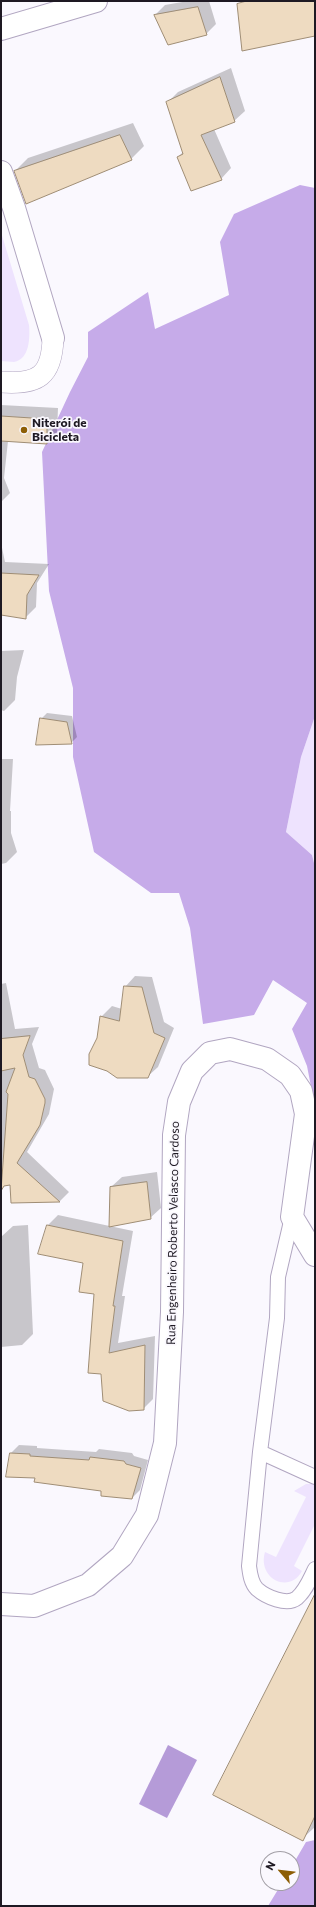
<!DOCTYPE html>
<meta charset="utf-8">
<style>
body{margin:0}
#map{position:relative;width:316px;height:1907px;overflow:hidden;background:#faf8fe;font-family:Commissioner,sans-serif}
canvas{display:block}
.frame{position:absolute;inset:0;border:2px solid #1e1923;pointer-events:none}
.north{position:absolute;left:260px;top:1851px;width:40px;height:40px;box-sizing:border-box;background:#faf8fe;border:1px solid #a29fa6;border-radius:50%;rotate:298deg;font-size:11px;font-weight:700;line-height:16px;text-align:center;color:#1e1923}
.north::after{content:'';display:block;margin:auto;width:14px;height:18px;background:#8d5e05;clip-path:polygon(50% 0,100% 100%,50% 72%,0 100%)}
</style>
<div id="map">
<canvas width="316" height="1907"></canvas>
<div class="frame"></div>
<div class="north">N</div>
</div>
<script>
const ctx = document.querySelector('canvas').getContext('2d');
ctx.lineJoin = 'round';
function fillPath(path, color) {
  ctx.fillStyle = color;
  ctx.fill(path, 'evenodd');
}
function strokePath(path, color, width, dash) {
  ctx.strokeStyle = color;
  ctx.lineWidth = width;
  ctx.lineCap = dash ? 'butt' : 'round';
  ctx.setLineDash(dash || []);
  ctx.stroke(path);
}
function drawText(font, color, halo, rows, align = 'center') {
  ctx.font = font + ' Commissioner,sans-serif';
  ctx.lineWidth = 3.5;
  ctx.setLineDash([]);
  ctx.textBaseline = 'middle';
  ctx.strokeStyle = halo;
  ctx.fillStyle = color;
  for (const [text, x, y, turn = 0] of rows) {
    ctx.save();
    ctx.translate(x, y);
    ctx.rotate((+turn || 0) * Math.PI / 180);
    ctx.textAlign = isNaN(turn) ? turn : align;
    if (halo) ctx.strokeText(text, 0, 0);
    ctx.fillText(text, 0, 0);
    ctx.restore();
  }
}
fillPath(new Path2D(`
 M1,232L29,325C30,337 30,359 14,362C10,362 5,361 1,361Z
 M315,716V867L312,855L286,832L301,757Z
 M306,1484H315V1524L294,1566L302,1571C289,1595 257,1578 265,1552L276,1557L306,1497L294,1491Z`), '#eee3fe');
fillPath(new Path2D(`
 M300,185L315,188V716L301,757L286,832L312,855L315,867V1107L307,1066L292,1029L307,1003L273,980L254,1015L203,1024L190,928L179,893H151L94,852L73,757V688L49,591L42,452L70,392L88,357V332L148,292L155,329L229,295L220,242L234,214Z
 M315,1840V1906H268L282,1883H292V1866L306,1842Z`), '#c6abe9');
fillPath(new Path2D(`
 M168,1745L197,1760L167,1818L139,1804Z`), '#b59bd8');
fillPath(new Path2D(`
 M188,1H209L216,24L206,34L155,15L165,5Z
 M231,68L245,111L234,121L214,129L231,168L221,179L178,157L183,152L167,103L178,92Z
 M133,123L144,146L131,159L15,171L28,158Z
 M1,405L58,408L57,432L46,443L8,441L4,478L10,493L1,502Z
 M1,543L5,562L49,564L37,583L36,607L25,618L1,614Z
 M24,650L17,677L15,700L4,711L1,710V651Z
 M47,713L72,716L77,737L71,743L41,719Z
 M1,759H13L10,811H11V833L17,852L6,863L1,864Z
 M135,976L152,977L164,1022L174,1028L158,1067L147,1077L98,1038L101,1017L112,1006L122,1009L125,987Z
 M6,983L15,1029L39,1027L32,1044L39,1068L45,1070L54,1089L49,1114L27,1152L69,1192L60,1201L12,1202L11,1184L1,1185V984Z
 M157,1172L161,1208L150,1218L111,1187L122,1177Z
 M58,1215L133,1231L122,1296H125L118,1343L155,1336L153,1399L143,1409L104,1400L95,1293L85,1262L48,1225Z
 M28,1225L33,1334L22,1345L1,1347V1237L13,1226Z
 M19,1445L37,1446V1448L96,1452L99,1449L132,1453L134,1456L148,1460L140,1490L132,1498L102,1490L36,1477L11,1453Z
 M315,1596V1827L302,1839Z`), '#0003');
const building = new Path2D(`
 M247,1H315V36L242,51L237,4Z
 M198,7L207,35L168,45L154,15Z
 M220,77L235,122L201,135L222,180L191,191L177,157L183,154L166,102Z
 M120,135L132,160L26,204L14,171Z
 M1,416L47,419V444L1,441Z
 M1,573L39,575L27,595L26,619L1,615Z
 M40,718L67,722L72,744L36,745Z
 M124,986L142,987L154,1033L165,1038L148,1078H117L107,1071L89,1065V1054L97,1038L100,1016L119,1021Z
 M30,1036L23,1055L29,1077L35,1079L45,1099V1103L40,1125L17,1163L60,1202L11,1203L10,1185L4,1186L1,1191L8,1094L6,1092L15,1068L1,1071V1039Z
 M147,1182L151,1219L109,1227L110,1187Z
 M47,1225L123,1241L113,1306H115L109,1353L145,1345L144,1410L129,1411L103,1401L101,1374L88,1373L94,1294L79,1292L83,1263L38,1254Z
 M10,1453L30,1454V1456L89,1460L90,1457L124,1461L126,1464L141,1468L132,1499L101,1496V1491L34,1482L35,1478L6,1477Z
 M315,1594V1816L303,1841L213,1795Z`);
fillPath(building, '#eedbc1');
strokePath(building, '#9f8d75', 1);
const service = new Path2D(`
 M292,1217L278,1277L277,1318L260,1452L249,1566C250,1574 251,1583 257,1589C266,1597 287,1606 297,1598C306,1590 310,1579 315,1569
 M260,1452L315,1477`);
const pedestrian = new Path2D(`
 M1,382C38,385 52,376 53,338`);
const minor = new Path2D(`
 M1,172L14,208L53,338
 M1,1604L34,1606L88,1585L122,1556L147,1515L165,1443L172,1312L174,1135L179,1102L192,1071L210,1053L230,1049L267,1059L290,1075L301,1091L306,1114L292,1217L315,1255`);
const tertiary = new Path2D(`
 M1,29L96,1`);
strokePath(service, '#b1a6c1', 16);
strokePath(pedestrian, '#b1a6c1', 22);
strokePath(minor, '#b1a6c1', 24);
strokePath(tertiary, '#b1a6c1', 24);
strokePath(service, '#fff', 14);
strokePath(pedestrian, '#fff', 21);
strokePath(minor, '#fff', 22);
strokePath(tertiary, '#fff', 22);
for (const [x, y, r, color] of [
 [24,430,4,"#8d5e05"]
]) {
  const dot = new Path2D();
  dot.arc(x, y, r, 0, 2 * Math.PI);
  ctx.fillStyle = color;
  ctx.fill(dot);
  strokePath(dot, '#faf8fe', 1.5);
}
drawText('bold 12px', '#1e1923', '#faf8fe', [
 ["Niterói de",32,423],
 ["Bicicleta",32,437]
], 'left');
drawText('12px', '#1e1923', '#faf8fe', [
 ["Rua Engenheiro Roberto Velasco Cardoso",173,1233,-89]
]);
</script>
